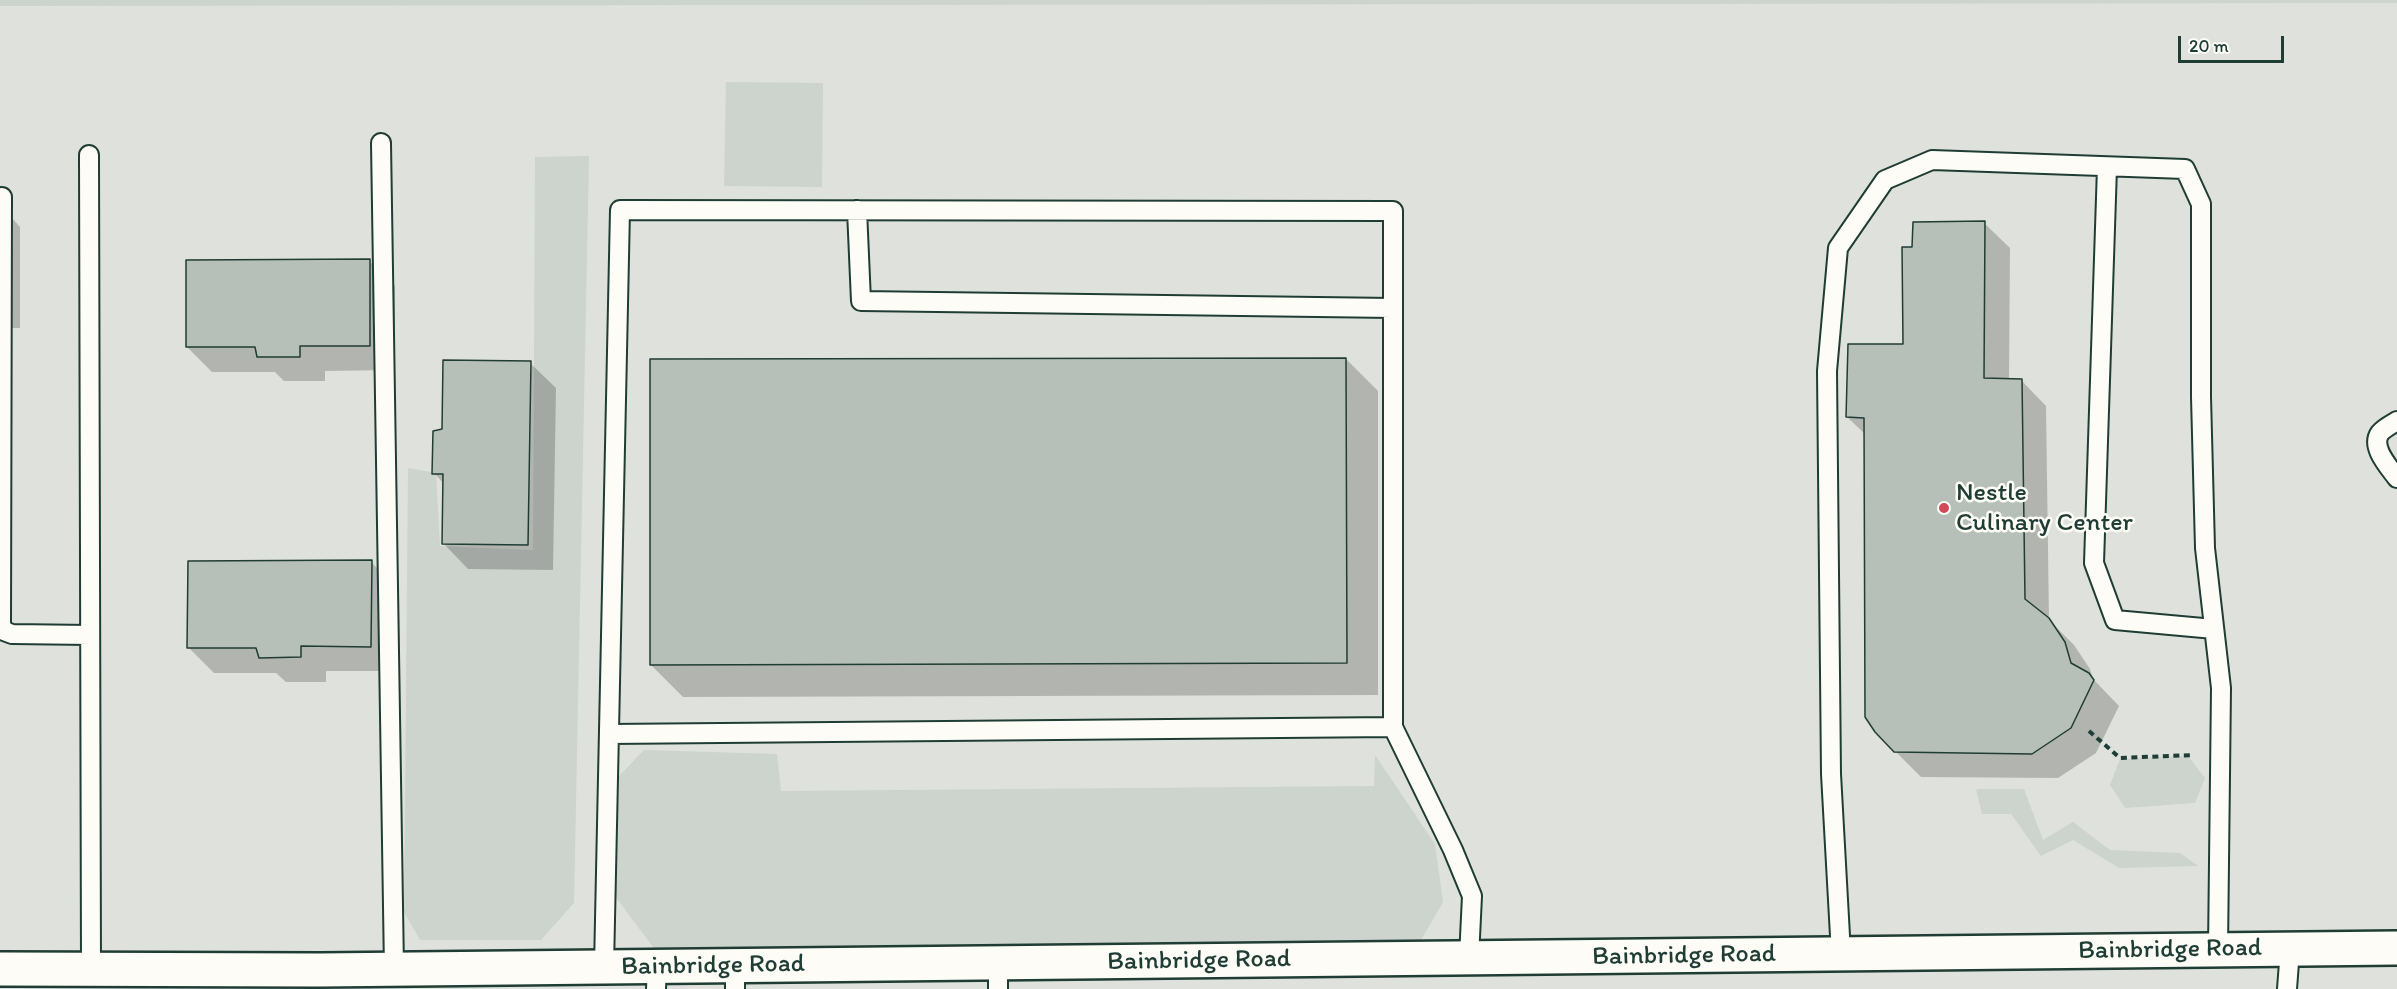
<!DOCTYPE html>
<style>
body{margin:0}
#map{position:relative;width:2397px;height:989px;overflow:hidden;background:#f0f1eb;font-family:Itim,sans-serif}
canvas{display:block}
.scale{position:absolute;left:2178px;top:36px;width:106px;height:27px;box-sizing:border-box;border:3px solid #1f3d34;border-top:0;padding-left:8px;font-size:18px;line-height:21px;white-space:nowrap;color:#1f3d34;-webkit-text-stroke:4px #fdfcf7;paint-order:stroke}
</style>
<div id="map">
<canvas width="2397" height="989"></canvas>
<div class="scale">20 m</div>
</div>
<script>
const ctx = document.querySelector('canvas').getContext('2d');
ctx.lineJoin = 'round';
function fillPath(path, color) {
  ctx.fillStyle = color;
  ctx.fill(path, 'evenodd');
}
function strokePath(path, color, width, dash) {
  ctx.strokeStyle = color;
  ctx.lineWidth = width;
  ctx.lineCap = dash ? 'butt' : 'round';
  ctx.setLineDash(dash || []);
  ctx.stroke(path);
}
function drawText(font, color, halo, rows, align = 'center') {
  ctx.font = font + ' Itim,sans-serif';
  ctx.lineWidth = 5;
  ctx.setLineDash([]);
  ctx.textBaseline = 'middle';
  ctx.strokeStyle = halo;
  ctx.fillStyle = color;
  for (const [text, x, y, turn = 0] of rows) {
    ctx.save();
    ctx.translate(x, y);
    ctx.rotate((+turn || 0) * Math.PI / 180);
    ctx.textAlign = isNaN(turn) ? turn : align;
    if (halo) ctx.strokeText(text, 0, 0);
    ctx.fillText(text, 0, 0);
    ctx.restore();
  }
}
fillPath(new Path2D(`
 M0,0H2109L2397,3V989H0Z`), '#dfe2dc');
fillPath(new Path2D(`
 M0,0H2397V3L0,6Z
 M726,82L823,83L822,187L724,186Z
 M589,156L574,903L541,940H420L404,912L408,468L436,473L440,546L533,550L535,157Z
 M644,750L777,754L781,791L1374,786L1375,755L1435,844L1443,902L1410,959L667,966L615,896L619,776Z
 M2188,756L2205,778L2195,803L2125,808L2110,785L2120,759Z
 M1976,789H2024L2043,840L2073,822L2110,850L2180,853L2198,866L2119,868L2073,840L2041,856L2011,814H1982Z`), '#cdd3cd');
fillPath(new Path2D(`
 M0,185L12,197V218L20,227V328H10L0,359Z
 M1984,223L2010,248L2009,380H2021L2046,406L2049,620L2074,645L2090,669L2093,679L2119,706L2096,753L2058,778L1921,777L1895,751L1866,435L1847,417L1905,345L1913,249Z
 M369,261L395,286V370L325,371V381H284L275,372H212L187,347Z
 M1346,359L1378,391V695L683,697L651,665Z
 M530,363L556,388L553,570L468,569L443,543L444,484L434,473L444,430Z
 M371,562L396,587V671H326V682H286L276,673H214L189,648Z`), '#0003');
const building = new Path2D(`
 M1985,221L1984,378L2022,379L2025,599L2049,618L2065,642L2071,663L2089,673L2094,680L2071,728L2032,754L1894,752L1875,732L1865,717L1864,418L1846,417L1848,344H1903L1902,247H1912L1913,222Z
 M370,259V346H300V357H257L255,347H186V260Z
 M1346,358L1347,663L650,665V359Z
 M443,360L531,361L528,545L442,544L443,474H432L433,431L442,429Z
 M372,560L371,647L301,646V657L259,658L256,648H187L188,561Z`);
fillPath(building, '#b6bfb8');
strokePath(building, '#1f3d34', 1.5);
const service = new Path2D(`
 M381,143L394,969
 M89,155L91,969
 M2107,167L2094,563L2115,620L2214,629
 M2,197L1,624L4,631L12,634L90,635
 M857,210L861,301L1393,308
 M2397,421C2392,424 2384,428 2380,433C2370,447 2389,467 2397,478
 M609,734L1393,727
 M1841,954L1831,774L1827,371L1838,248L1885,180L1932,160L2185,169L2201,204V397L2205,548L2221,688L2218,949
 M998,963V989
 M735,965V989
 M604,967L620,210L1393,211V727L1453,850L1472,896L1469,958
 M656,989L657,966
 M2287,989L2290,949`);
const tertiary = new Path2D(`
 M0,969L320,970L2397,948`);
strokePath(service, '#1f3d34', 22);
strokePath(tertiary, '#1f3d34', 38);
strokePath(new Path2D(`
 M2089,731L2120,758L2194,755`), '#1f3d34', 4, [6, 4.5]);
strokePath(service, '#fdfcf7', 18);
strokePath(tertiary, '#fdfcf7', 33);
for (const [x, y, r, color] of [
 [1944,508,6,"#d1495b"]
]) {
  const dot = new Path2D();
  dot.arc(x, y, r, 0, 2 * Math.PI);
  ctx.fillStyle = color;
  ctx.fill(dot);
  strokePath(dot, '#fdfcf7', 2);
}
drawText('26px', '#1f3d34', '#fdfcf7', [
 ["Nestle",1956,493],
 ["Culinary Center",1956,523]
], 'left');
drawText('26px', '#1f3d34', '#fdfcf7', [
 ["Bainbridge Road",2170,950,-1],
 ["Bainbridge Road",1684,956,-1],
 ["Bainbridge Road",1199,961,-1],
 ["Bainbridge Road",713,966,-1]
]);
</script>
